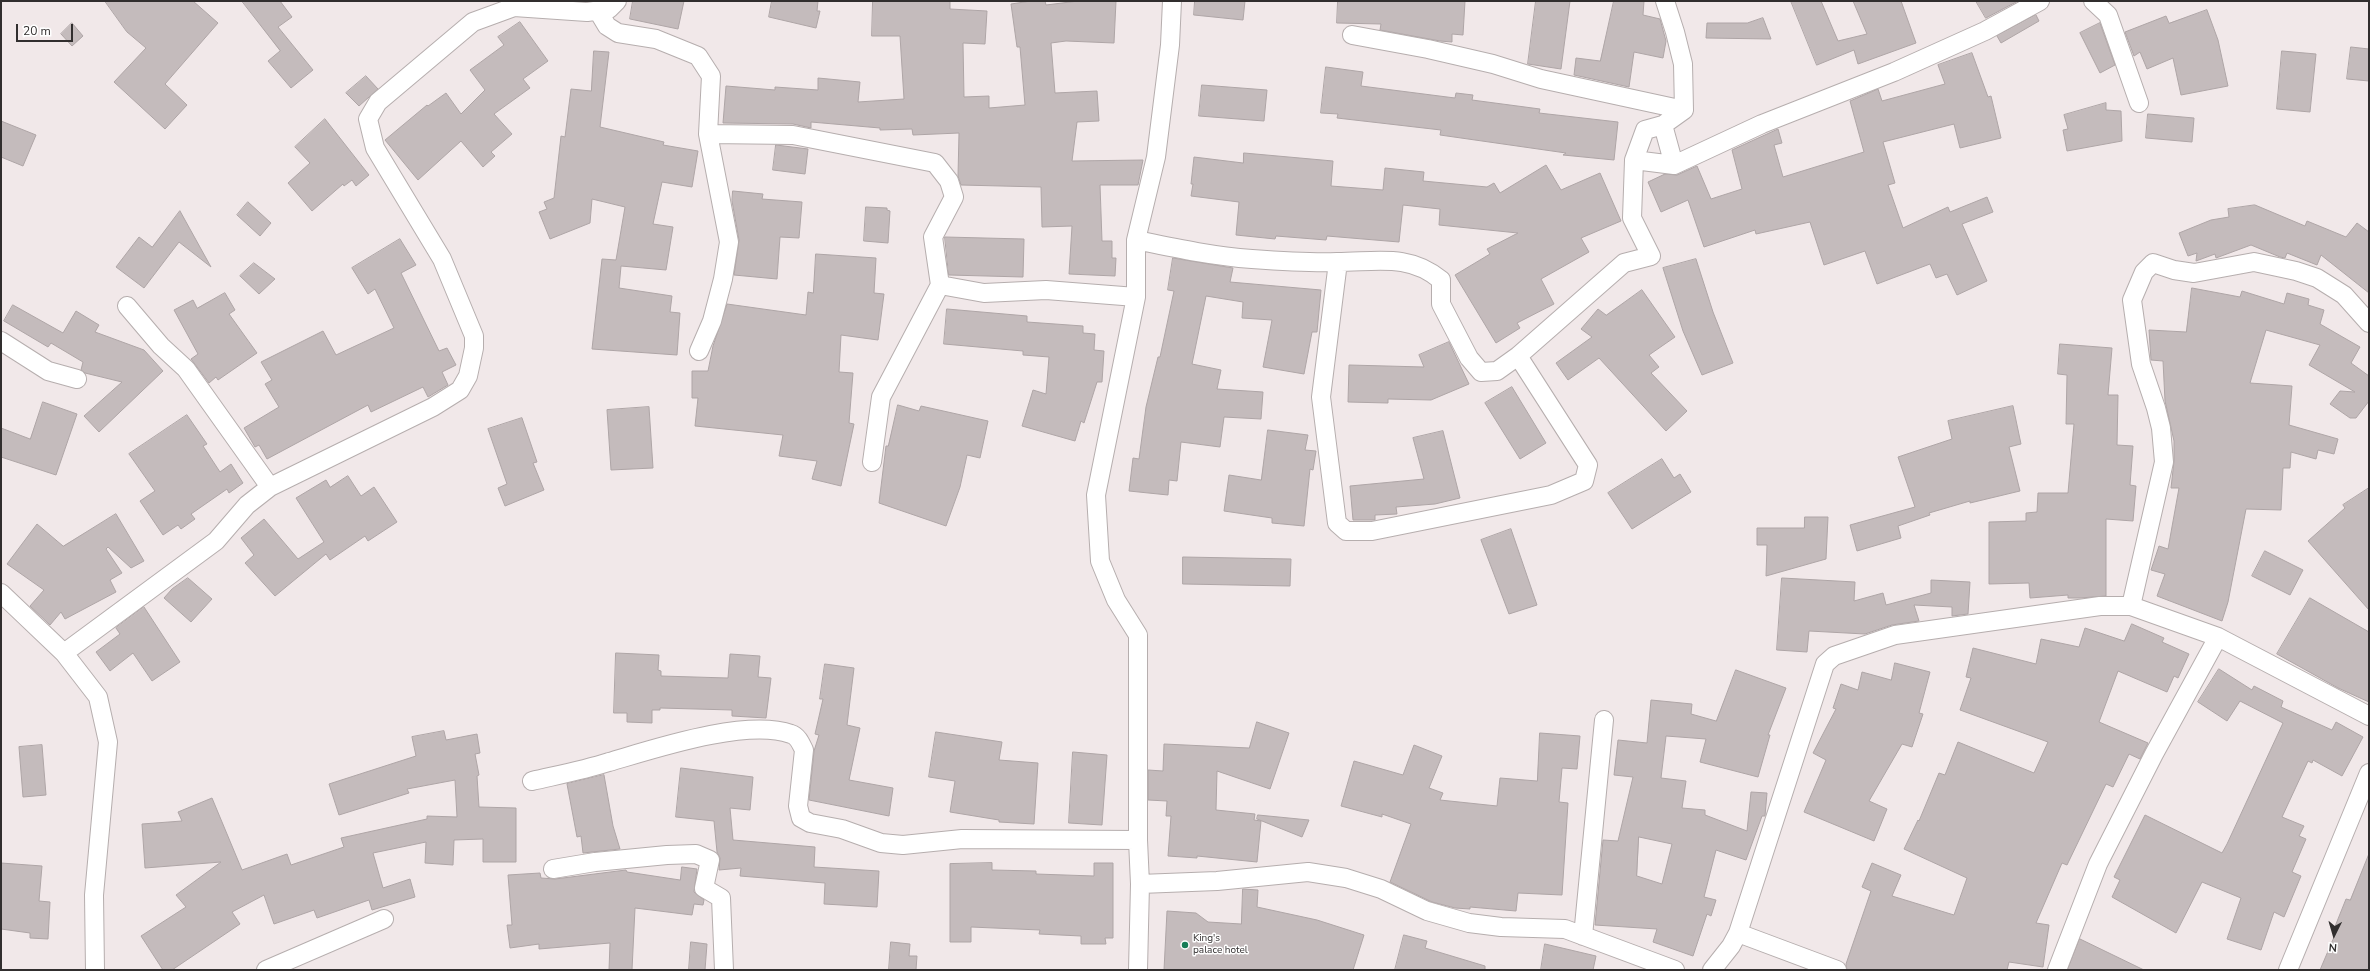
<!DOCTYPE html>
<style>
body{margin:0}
#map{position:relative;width:2370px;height:971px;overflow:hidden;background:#f1e8e9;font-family:"Nunito Sans",sans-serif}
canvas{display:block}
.frame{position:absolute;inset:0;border:2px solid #312e2e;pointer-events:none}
.north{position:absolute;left:2314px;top:915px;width:40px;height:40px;-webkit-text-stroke:3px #fff;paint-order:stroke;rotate:185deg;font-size:11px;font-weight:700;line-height:16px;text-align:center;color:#312e2e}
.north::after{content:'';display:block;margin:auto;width:14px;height:18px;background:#312e2e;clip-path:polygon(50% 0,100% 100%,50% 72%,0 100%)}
.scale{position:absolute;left:16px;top:24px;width:57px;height:18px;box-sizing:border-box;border:2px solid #312e2e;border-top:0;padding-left:5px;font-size:12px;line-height:14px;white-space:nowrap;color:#312e2e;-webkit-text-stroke:3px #fff;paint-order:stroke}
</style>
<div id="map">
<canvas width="2370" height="971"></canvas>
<div class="frame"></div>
<div class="north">N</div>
<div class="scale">20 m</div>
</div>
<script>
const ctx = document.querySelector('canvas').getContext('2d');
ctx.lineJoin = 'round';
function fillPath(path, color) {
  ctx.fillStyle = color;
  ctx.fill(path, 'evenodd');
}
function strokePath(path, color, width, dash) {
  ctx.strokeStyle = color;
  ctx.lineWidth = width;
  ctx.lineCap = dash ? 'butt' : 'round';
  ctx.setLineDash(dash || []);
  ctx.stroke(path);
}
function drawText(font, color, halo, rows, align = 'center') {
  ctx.font = font + ' "Nunito Sans",sans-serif';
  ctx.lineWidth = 3;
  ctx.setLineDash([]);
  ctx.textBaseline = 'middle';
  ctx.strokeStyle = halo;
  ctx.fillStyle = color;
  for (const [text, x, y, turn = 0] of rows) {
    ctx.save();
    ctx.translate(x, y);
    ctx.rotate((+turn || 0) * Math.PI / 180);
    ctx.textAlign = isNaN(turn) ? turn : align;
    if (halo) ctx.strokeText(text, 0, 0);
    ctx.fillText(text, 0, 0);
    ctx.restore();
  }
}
const building = new Path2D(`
 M105,1H193L218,23L165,84L187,105L165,129L114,82L146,48L127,32Z
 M242,1H280L292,17L278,27L313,70L291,88L268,61L280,51Z
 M633,1H684L678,29L630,19Z
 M772,1H818L817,11H820L816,28L769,17Z
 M873,1H950V9L987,11L985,44L963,43L964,97L989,96V108L1025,105L1020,47H1017L1011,4L1031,1H1045L1046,5L1078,1H1116L1114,43L1066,41L1051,43L1055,93L1097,91L1099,121L1077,122L1072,161L1143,160L1138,185H1100L1102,241H1112V258H1116L1115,276L1069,274L1072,226L1042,227L1041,187L961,185L958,176L959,133L913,135L912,129L880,130V128L811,122V128L793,124L723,123L726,86L775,90V87L818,90V78L860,82L858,102L904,99L900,36H872Z
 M1195,1H1245L1243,20L1194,15Z
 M1338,1H1465L1463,35L1452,34V42L1440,41L1380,30L1381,24L1337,23Z
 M1536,1H1570L1561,69L1528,64Z
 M1614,1H1644L1643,15L1660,19L1666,41L1663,58L1634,52L1629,87L1574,75L1576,58L1600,61Z
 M1791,1H1821L1838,41L1867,34L1853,1H1901L1916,43L1858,64L1854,50L1817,65Z
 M1976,1H2018L1986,18Z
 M2207,10L2218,40L2228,86L2181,95L2173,58L2147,69L2140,52L2134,56L2125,32L2166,16L2169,23Z
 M2036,15L2039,21L2001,43L1997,36Z
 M1763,18L1771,39L1706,38L1707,23H1747Z
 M520,22L548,61L523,79L530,88L494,114L512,134L491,152L495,156L483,167L461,141L418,180L385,140L427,105L428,106L446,93L461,114L485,90L470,70L504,45L498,37Z
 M72,23L83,36L72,46L61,34Z
 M2100,23L2115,65L2100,73L2080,33Z
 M2351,47L2369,49V81L2347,79Z
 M594,51L609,52L600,127L664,142L663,145L698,151L692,187L662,182L653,224L673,227L666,270L621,266L619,288L672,296L670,312L680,313L677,355L592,349L602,259L616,260L625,207L592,199L590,223L550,239L539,212L547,209L544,202L554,198L561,136L565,137L571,89L591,91Z
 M2282,51L2316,54L2310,112L2277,109Z
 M1972,53L1988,97L1991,96L2001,138L1960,148L1954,124L1883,142L1895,183L1888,185L1903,228L1948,207L1950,212L1987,197L1993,212L1962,224L1987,281L1957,295L1947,274L1936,278L1930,264L1877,284L1865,251L1824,265L1810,222L1756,234L1755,230L1704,247L1688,200L1661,212L1648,182L1665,174L1677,175L1697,166L1711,199L1742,189L1732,150L1778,129L1782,143L1774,145L1783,177L1864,152L1850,101L1878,89L1882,101L1945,84L1938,65Z
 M1326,67L1363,72L1361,86L1455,98L1456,93L1473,95L1472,100L1540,109L1539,113L1618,122L1614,160L1563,155L1566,153L1440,135L1441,130L1337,118L1338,114L1321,113Z
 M366,76L378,89L359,106L346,93Z
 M1202,85L1267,90L1264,121L1199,116Z
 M2106,103V110L2121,111L2122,141L2067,151L2063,130L2068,129L2064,115Z
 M2148,114L2194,118L2192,142L2146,138Z
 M325,119L369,175L356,186L352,180L344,186L343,184L312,211L288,183L310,163L295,147Z
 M1,121L36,135L23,166L1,157Z
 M776,145L808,149L805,174L773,170Z
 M1244,153L1333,161L1331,186L1383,190L1385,168L1424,172L1423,181L1487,187L1494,183L1500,193L1546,165L1561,190L1600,173L1621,221L1581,238L1589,252L1541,279L1554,304L1517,323L1520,328L1496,343L1455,275L1490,254L1487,249L1518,233L1439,225L1440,209L1403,205L1399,242L1327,236L1326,240L1276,236L1275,239L1236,235L1239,202L1191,196L1193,184H1191L1194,157L1243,163Z
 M733,191L763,194L762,199L802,202L799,238L780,237L777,279L734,275L739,240L732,201Z
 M248,202L271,223L260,236L237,215Z
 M2255,205L2305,226L2307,221L2346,237L2357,223L2369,232V293L2321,255L2317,265L2287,253L2285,258L2280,257L2251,245L2216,258L2215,254L2196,261L2197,253L2188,256L2179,233L2211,220L2229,217L2228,209Z
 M866,207L887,208V210L890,211L888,243L864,241Z
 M180,211L211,267L179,242L144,288L116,267L139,237L152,247Z
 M945,237L1024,239L1023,277L949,275Z
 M400,239L416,265L401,273L439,351L447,348L456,365L442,372L448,385L428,397L423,387L371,412L368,405L267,459L259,445L255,447L244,428L279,407L265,384L272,380L261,362L323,331L336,355L394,328L375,289L368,294L352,268Z
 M816,254L876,258L874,293L884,294L878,340L841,335L839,372L853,373L849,423L854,424L841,486L812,479L817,461L779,456L783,435L695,426L698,398H692V371H708L713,346L727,304L806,315L808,292L813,293Z
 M1173,258L1233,268L1230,282L1321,290L1317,332H1312L1304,374L1263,367L1272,320L1242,318L1243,302L1206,296L1192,364L1221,370L1217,389L1263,392L1261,419L1224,417L1220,447L1181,442L1177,481L1169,480L1168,495L1129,491L1133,458L1139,459L1146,407L1158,357H1160L1174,291L1168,290Z
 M1696,259L1713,312L1733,363L1702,375L1683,331L1663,268Z
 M254,263L275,279L259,294L240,276Z
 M2192,288L2240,297L2242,291L2284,304L2287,293L2309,299L2308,305L2324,310L2320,324L2360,347L2351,363L2369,376V401L2356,418H2350L2330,404L2340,391L2355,392L2309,365L2320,345L2266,330L2250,383L2292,386L2289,425L2338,439L2334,454L2318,450L2316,459L2291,452L2290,468H2283L2281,510L2246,509L2228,602L2222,621L2157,596L2165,574L2151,570L2159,546L2168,549L2179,488H2171L2174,461V441L2165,401L2163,361L2151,360L2149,330L2186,332Z
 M1642,290L1675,337L1649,355L1659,367L1651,373L1687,411L1666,431L1599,358L1568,380L1556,363L1592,337L1581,329L1598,309L1606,315Z
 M225,293L235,310L229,314L257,353L218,380L216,377L209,383L191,359L198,354L174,310L193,300L197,308Z
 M13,305L63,333L76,311L99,325L95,332L144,350L163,371L99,432L84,416L122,382L85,373L81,370L83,362L51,343L48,347L4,321Z
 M947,309L1027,316V322L1083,326V333L1095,334L1094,350L1104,351L1102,382H1097L1084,423L1081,421L1075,441L1022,426L1033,390L1046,394L1049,357L1023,355V351L944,344Z
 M1449,342L1469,384L1431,400L1388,399V403L1348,402L1349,365L1424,367L1419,355Z
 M2060,344L2112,348L2108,395H2118L2117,445L2133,446L2130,485L2136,486L2133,521L2106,519V596L2080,598H2068V595L2030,598L2029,583L1989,584V522L2026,521V513L2037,512L2038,493H2068L2074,424H2066L2067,375L2058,374Z
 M1512,387L1546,443L1520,459L1485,403Z
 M43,402L77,414L56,475L1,457V428L30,439Z
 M898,405L919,411L921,406L988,421L980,458L967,455L960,487L946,526L879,503L886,446H888Z
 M2013,406L2021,444L2009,447L2020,491L1970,503V501L1929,513L1930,515L1898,526L1901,538L1857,551L1850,525L1915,507L1898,457L1952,439L1948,421Z
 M649,407L653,468L611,470L607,410Z
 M187,415L207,444L203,446L220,472L231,464L243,483L229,493L227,489L191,514L195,519L181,529L178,525L163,535L140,501L155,491L129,454Z
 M522,418L537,462L533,463L544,490L505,506L498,488L507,484L488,429Z
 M1268,430L1308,435L1305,450L1316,451L1313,470L1310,469L1304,526L1272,523V518L1224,511L1229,475L1261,480Z
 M1443,431L1460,498L1435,504L1396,507L1397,514L1375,515V520H1353L1350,486L1424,479L1413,438Z
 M1662,459L1674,478L1680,474L1691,492L1632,529L1608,493Z
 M348,476L361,496L374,487L397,522L368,541L365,536L330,560L326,554L275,596L245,563L254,555L241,538L264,519L298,559L324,542L296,498L326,480L330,487Z
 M2369,488V610L2308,541L2345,508L2343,505Z
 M116,514L144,561L131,568L108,547L106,549L122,573L110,580L116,592L65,619L61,612L50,625L30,606L44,590L7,564L37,524L63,546Z
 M1805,517H1828L1826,559L1766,576L1767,545H1757V528H1804Z
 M1511,529L1537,605L1509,614L1481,540Z
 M2265,551L2303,570L2290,595L2252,576Z
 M1183,557L1291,559L1290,586L1183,584Z
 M188,578L212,599L191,622L164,598L172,589Z
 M1782,578L1855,582L1854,601L1883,593L1886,605L1931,593V580L1970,582L1968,614L1952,616V607L1914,605L1919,621L1892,625L1865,634L1809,631L1807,652L1777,650Z
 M2310,598L2369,632V702L2338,688L2277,654Z
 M144,607L180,662L152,681L133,653L110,671L96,652L120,634L116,628Z
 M2132,624L2164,638L2162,642L2189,654L2178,678L2174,676L2167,692L2118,671L2099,722L2148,743L2140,759L2129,754L2113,787L2106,784L2067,865L2062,863L2036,923L2049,925L2043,967L2009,962L2007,970H1847L1846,964L1871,891L1862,887L1872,863L1901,875L1892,896L1954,915L1967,878L1904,849L1918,820L1919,821L1939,773L1945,775L1958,742L2034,773L2048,742L1960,710L1971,678L1966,677L1973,648L2036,664L2041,639L2079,647L2085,628L2124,641Z
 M616,653L659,655L658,670L661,671V676L728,678L730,654L760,656L758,677L771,678L766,718L732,716V710L660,708V710H652V723L627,722V713H614Z
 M1895,663L1930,672L1919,713L1923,714L1912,747L1902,744L1869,801L1887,809L1874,841L1804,812L1826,760L1813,753L1836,709L1833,708L1841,684L1858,690L1862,672L1891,680Z
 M825,664L854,668L847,725L860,728L849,780L893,788L889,816L809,800L814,751L819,735L815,734L823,699H820Z
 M2219,669L2252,690L2254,686L2283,701L2281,707L2332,730L2336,722L2363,737L2342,776L2313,760L2312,763L2308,761L2282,817L2304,826L2299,836L2306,839L2292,872L2301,876L2284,917L2274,912L2261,950L2227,939L2241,898L2202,882L2176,933L2112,897L2120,880L2114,877L2145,815L2222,853L2227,844L2283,723L2240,701L2227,721L2198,702Z
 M1736,670L1786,688L1768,735H1770L1758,777L1700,762L1706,739L1666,736L1661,778L1686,781L1682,808L1705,810V815L1747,831L1751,792L1767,793L1765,816H1762L1746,860L1716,850L1704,897L1716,900L1711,916L1707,914L1693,956L1653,942L1657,929L1595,925L1603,840L1618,841L1633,777L1614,775L1618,740L1647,743L1651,700L1692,704L1691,714L1716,721ZM1639,837L1672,844L1662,884L1637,876Z
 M1257,722L1289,733L1270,789L1217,771L1216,810L1255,814L1254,820L1261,821L1257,862L1197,856V858L1168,856L1171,816H1166L1167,801L1148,800V770L1163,771L1164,744L1249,748Z
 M444,731L446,740L477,734L480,753L475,754L479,775L477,776L479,807L516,808V862H483V839L454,840L453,865L425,863L426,842L373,853L383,888L410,879L415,897L372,910L369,900L317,918L314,910L274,924L264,895L232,912L240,924L172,970H163L141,936L186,907L176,895L221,862L145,868L142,824L182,821L178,812L212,798L242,870L287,854L291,865L344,847L341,838L427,819V816L457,817L455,780L407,789L409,793L339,815L329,784L416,756L412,737Z
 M936,732L1002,742L999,760L1038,763L1034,824L999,822V820L950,812L955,781L929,777Z
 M1540,733L1580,736L1577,769L1562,768L1559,802L1568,803L1562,895L1518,893L1516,911L1470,907V909L1455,908L1432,902L1390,882L1411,824L1382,814V817L1341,806L1354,761L1403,775L1414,745L1442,756L1429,788L1443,793L1440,800L1497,806L1500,778L1537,781Z
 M42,745L46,795L23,797L19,747Z
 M1073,752L1107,755L1102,825L1069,823Z
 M681,768L753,777L750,810L730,808L733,840L815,847L814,867L879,871L877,907L824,904L825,883L740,876L741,868L719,870L720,858L717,852L714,821L676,817Z
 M604,775L613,826L620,849L583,853L581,836L577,837L567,784Z
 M1258,815L1309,820L1302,837L1257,819Z
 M2369,854V970H2320L2337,930L2334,929L2346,899L2350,900Z
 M1,863L42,866L39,901L50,902L48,939L30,938V933L1,929Z
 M992,863V870L1036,871V874L1094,876V863H1113V938H1105L1106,944H1081V936L1039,934L1040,930L971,927V942H950V864Z
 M682,867L697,869L694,892L704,900L703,905L694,904L692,915L635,908L632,970H609L610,943L539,949V944L510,948L507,925H512L508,875L540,873L541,878L555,879L626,870L627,872L680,880Z
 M1243,889L1258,890L1257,907L1317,920L1364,935L1353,970H1164L1167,911L1196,913L1208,922L1241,924Z
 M1404,935L1427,941L1425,948L1485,966V970H1395Z
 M2080,939L2144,970H2068Z
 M691,942L707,944L705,970H689Z
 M891,942L910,944L909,956H917L916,970H889Z
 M1545,944L1596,956L1593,970H1541Z`);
fillPath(building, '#c4bbbc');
strokePath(building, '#aea5a6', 1);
const minor = new Path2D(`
 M1665,1L1675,32L1683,64L1684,110
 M2093,1L2108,15L2139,103
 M598,11L607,26L618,33L656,39L698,56L711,76L708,134L729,242L723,279L712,321L699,351
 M1352,35L1428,49L1493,64L1541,79L1684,110
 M1663,125L1674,165
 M708,134L793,135L935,163L949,181L954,197L933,237L940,285L881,397L872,462
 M1634,160L1674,165L1762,124L1894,72L1985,31L2040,1
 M1136,240C1175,248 1212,256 1252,259C1280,261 1310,263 1337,262C1376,262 1409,253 1441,280V304L1469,358L1481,372L1497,371L1518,356L1624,263L1651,256L1632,218L1634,160L1645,130L1663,125L1684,110
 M1338,262L1321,397L1337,523L1346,531H1372L1551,495L1584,481L1588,465L1518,356
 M940,285L984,293L1046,290L1136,297
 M127,306L161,346L186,369L270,487
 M1,341L48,371L77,379
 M1,593L64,653L98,697L108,742L94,895L95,970
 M2131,606L2164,462L2161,428L2156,408L2141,364L2132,300L2144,272L2153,263L2174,270L2194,273L2254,262L2296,271L2317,278L2344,295L2369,323
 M64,653L216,541L247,505L270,487L433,407L460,390L468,376L474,348V336L442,259L375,148L368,119L378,102L473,22L514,7L587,12L609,9L617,1
 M532,781C558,775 584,770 609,762C654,749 746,718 791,734C798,736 801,744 804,750L798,806L801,818L810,823L842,829L881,843L903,845L962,839L1138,840
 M553,869L595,862L667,855L696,854L710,860L704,888L721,898L724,970
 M1140,884L1217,881L1308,872L1346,878L1381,889L1427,911L1469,923L1501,927L1565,929L1675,970
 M1738,933L1837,970
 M1583,936L1604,720
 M266,970L384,919
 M1138,970L1140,884L1138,840V635L1116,600L1100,561L1096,495L1136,297V240L1156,157L1170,45L1172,1
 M1712,970L1731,946L1738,933L1825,664L1834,656L1895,635L2100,606H2131L2218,637L2369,716
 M2057,970L2098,864L2154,754L2218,637
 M2288,970L2369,773`);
strokePath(minor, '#b6aeae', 20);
strokePath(minor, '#fff', 18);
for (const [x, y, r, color] of [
 [1185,945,4,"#167d57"]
]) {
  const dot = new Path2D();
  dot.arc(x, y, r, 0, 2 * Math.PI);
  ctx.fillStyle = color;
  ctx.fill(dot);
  strokePath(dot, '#fff', 1.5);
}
drawText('10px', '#312e2e', '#fff', [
 ["King's",1193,939],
 ["palace hotel",1193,951]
], 'left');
</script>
